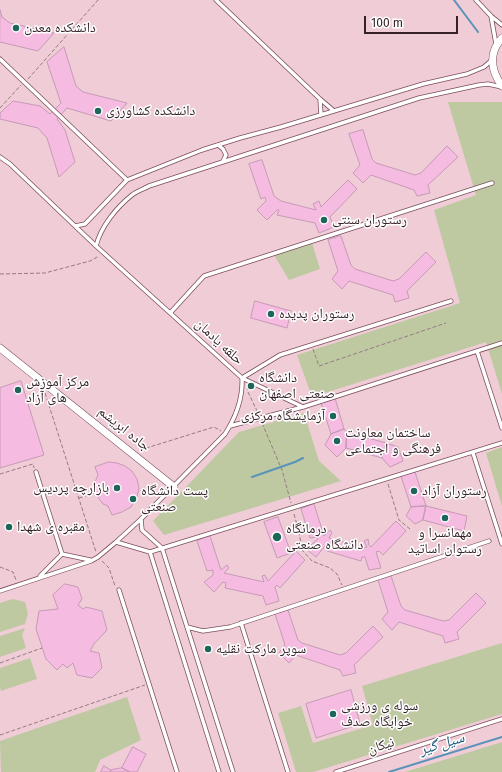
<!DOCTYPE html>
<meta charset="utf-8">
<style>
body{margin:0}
#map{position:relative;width:502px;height:772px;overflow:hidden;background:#fddde5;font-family:"Fira Sans",sans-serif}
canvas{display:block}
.scale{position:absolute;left:364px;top:16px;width:94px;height:18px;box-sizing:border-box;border:2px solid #352227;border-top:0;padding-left:5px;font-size:12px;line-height:14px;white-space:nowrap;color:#352227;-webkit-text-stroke:3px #fff;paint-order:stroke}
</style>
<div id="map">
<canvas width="502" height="772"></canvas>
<div class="scale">100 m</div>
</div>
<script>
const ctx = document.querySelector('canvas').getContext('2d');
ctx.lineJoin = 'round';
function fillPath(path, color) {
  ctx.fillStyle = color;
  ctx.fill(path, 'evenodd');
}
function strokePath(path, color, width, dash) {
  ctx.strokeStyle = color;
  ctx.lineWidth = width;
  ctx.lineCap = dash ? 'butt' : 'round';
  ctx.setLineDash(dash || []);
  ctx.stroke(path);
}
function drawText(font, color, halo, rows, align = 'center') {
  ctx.font = font + ' "Fira Sans","Noto Naskh Arabic",sans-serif';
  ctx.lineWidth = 3;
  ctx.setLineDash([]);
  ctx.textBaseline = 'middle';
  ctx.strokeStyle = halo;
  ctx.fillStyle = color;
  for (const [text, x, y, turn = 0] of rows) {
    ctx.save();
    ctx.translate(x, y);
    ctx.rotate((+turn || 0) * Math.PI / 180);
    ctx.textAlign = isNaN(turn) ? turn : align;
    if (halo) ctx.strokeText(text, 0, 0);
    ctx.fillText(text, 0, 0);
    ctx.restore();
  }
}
fillPath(new Path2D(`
 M0,0H502V772H0Z`), '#f0ccd6');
fillPath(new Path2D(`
 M448,102H502V394L486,342L312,397L297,355L460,303L434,210L476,195Z
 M312,243L320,269L289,280L274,255Z
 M304,413L319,461L341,481L164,535L153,521L239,432Z
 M502,447V506L486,453Z
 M13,599L25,602L28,614L25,624L0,632V603Z
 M25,628L22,635L26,648L0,657V636Z
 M502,643V714L313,772H296L278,713L301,706L313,743L373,725L362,686Z
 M30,658L37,679L1,691L0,687V668Z
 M127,697L141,740L100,760L95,772H1L0,741Z
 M502,742V772H405Z`), '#bec9a2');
strokePath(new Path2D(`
 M454,0L478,32
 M252,477L295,462L303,458
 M389,772L502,737`), '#5a93ba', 2);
const building = new Path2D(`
 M0,10L2,17L10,23L54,33L38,51L0,42Z
 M64,47L76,86L83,92L127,103L111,121L67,108L57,119L65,130L75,162L59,177L47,138L38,128L0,119V113L13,101L40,106L50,114L61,103L47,62Z
 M363,130L372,159L376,163L415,175L421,173L447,146L458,157L428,185L430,193L417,196L414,190L371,175L363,183L353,173L360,165L349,134Z
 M262,160L274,196L281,201L316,210L313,204L319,201L321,207L348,180L357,189L330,217L334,227L319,233L315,223L277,215L279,210H277L267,220L257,210L266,201L265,197L261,199L249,164Z
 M341,236L351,265L355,269L393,281L399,279L426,252L436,262L407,291L409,298L395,302L393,295L349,281L342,289L332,279L338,271L328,240Z
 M255,301L291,311L287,328L251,318Z
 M21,381L44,455L0,468V388Z
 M335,398L344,429L331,434L321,403Z
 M344,429L347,432L346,448L337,457L325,445L331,434Z
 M347,432L386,443L382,458L346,448Z
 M386,443L398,447L403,461L390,467L382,458Z
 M109,462L117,463L125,466L132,471L137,479L139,488L137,497L131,507L122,512L112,515L108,506L103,504L95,493V482L98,475L95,467Z
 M415,472L426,506L411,507L401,476Z
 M133,495L137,498L133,504L129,500Z
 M314,504L324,536L330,530L332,533L329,538L364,548L367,547L364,541L368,539L369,545L371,547L396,521L406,531L383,555L379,551L376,552L381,568L369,570L365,557H362L361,561L327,551L325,546L316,557L306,549L318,539L316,537L310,538L301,509Z
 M426,506L467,516L464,531L423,520Z
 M426,506L423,520L415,524L406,516L411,507Z
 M278,517L291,553L277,558L264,522Z
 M210,536L221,570L227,565L229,568L224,573L264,582L262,576L265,575L268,581L270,579L296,551L305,560L280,588L277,585L275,587L279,601L266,605L263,596L225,588L226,583L223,582L214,592L204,582L213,575V570L207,571L197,541Z
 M391,576L401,606L405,610L443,621L449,620L476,593L486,603L457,632L459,639L445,643L443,636L399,622L392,630L382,619L388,612L378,580Z
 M65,584L78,587L82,599L78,605L83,609L86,607L102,611L107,630L94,644L90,651L99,653L102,668L92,678L77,675L73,663L67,668L63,664L57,670L46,659L36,629L39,611L58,609L53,595Z
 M288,610L298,640L302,643L340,655L346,653L373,626L383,637L354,665L356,673L343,676L340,670L296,655L289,663L279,653L285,645L275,614Z
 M351,690L360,724L316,738L306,704Z
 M133,747L146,754L137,772H130L122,768Z
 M104,766L111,770L110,772H101Z
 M122,768L130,772H110L111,770Z`);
fillPath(building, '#f6bbe1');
strokePath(building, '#c59bb6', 1);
const lane = new Path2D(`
 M216,0L320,99
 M476,0L491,16
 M496,44L491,16L502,25
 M0,59L127,180
 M321,115L320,99L334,111
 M218,145L223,149L226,155L223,161
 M0,157L10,164L96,246L242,378C243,398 236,417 225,434L141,519L116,542L98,557L91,561L0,591
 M75,226L85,224L127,180L202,150L240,138L281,127L423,84L467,74L484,67L492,60
 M96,246C101,226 117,207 132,195C137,191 144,189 149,186L419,98L479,85L488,84L502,87
 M171,312L204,276L492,183
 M477,351L502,428
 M242,378L280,355L451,301
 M242,378L303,407
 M230,426L303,407L502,343
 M473,453L502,544
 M36,472L62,554
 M141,519L142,530L162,548L233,772
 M116,542L150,552L502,443
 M150,552L219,772
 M62,554L90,560
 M40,576L62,554
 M119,590L177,772
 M241,623L288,772
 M187,627L203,631L230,627L489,541
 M336,772L502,719`);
const street = new Path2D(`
 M502,38C488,53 491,71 502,86
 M0,348L174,487`);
strokePath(lane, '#7b4f5c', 5);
strokePath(street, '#7b4f5c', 8);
strokePath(new Path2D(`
 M28,79L98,0
 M0,108L21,85
 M0,274L45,273L90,261L99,256
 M313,349L319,366L446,323
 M248,386V392L258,413
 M45,393L96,552
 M262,423L282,470L291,503
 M140,450L214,427L221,431
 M0,474L33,464L34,468
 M388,484L399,520L410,529
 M79,498L95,493
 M294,514L299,532L302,550L312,561L330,568L337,574L342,585
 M102,561L109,568L115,586
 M0,567L13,572L16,580
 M0,663L42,648
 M0,735L145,685`), '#957c82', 1, [4, 2]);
strokePath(lane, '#fff', 3.5);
strokePath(street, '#fff', 7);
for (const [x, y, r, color] of [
 [16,28,4,"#1e665a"],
 [98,111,4,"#1e665a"],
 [324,220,4,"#1e665a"],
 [271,314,4,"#1e665a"],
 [251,386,4,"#1e665a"],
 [18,390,4,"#1e665a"],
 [333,416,4,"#1e665a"],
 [337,441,4,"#1e665a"],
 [117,488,4,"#1e665a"],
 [414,491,4,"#1e665a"],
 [133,499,4,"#1e665a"],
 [445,518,4,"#1e665a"],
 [9,527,4,"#1e665a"],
 [277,537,5,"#1e665a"],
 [208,649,4,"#1e665a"],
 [333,714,4,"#1e665a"]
]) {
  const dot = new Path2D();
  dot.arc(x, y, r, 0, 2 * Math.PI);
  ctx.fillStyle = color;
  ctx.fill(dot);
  strokePath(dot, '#fff', 1.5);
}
drawText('14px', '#352227', '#fff', [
 ["دانشکده معدن",24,28],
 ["دانشکده کشاورزی",106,111],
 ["رستوران سنتی",332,220],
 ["رستوران پدیده",279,314],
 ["دانشگاه",259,378],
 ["صنعتی اصفهان",259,394],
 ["مرکز آموزش",26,382],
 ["های آزاد",26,398],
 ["آزمایشگاه مرکزی",325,416,"right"],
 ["ساختمان معاونت",345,433],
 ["فرهنگی و اجتماعی",345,449],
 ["بازارچه پردیس",109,488,"right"],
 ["پست دانشگاه",141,491],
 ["صنعتی",141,507],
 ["رستوران آزاد",422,491],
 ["مقبره ی شهدا",17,527],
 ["درمانگاه",286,529],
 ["دانشگاه صنعتی",286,545],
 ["مهمانسرا و",445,533,"center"],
 ["رستوان اساتید",445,549,"center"],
 ["سوپر مارکت نقلیه",216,649],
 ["سوله ی ورزشی",341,706],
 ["خوابگاه صدف",341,722]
], 'left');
drawText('14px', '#352227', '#fff', [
 ["حلقه یادمان",219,342,43],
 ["جاده ابریشم",124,429,39],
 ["نیکان",381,746,-18]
]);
drawText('italic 15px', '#165980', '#fff', [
 ["سیل گیر",442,744,-17]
]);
</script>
